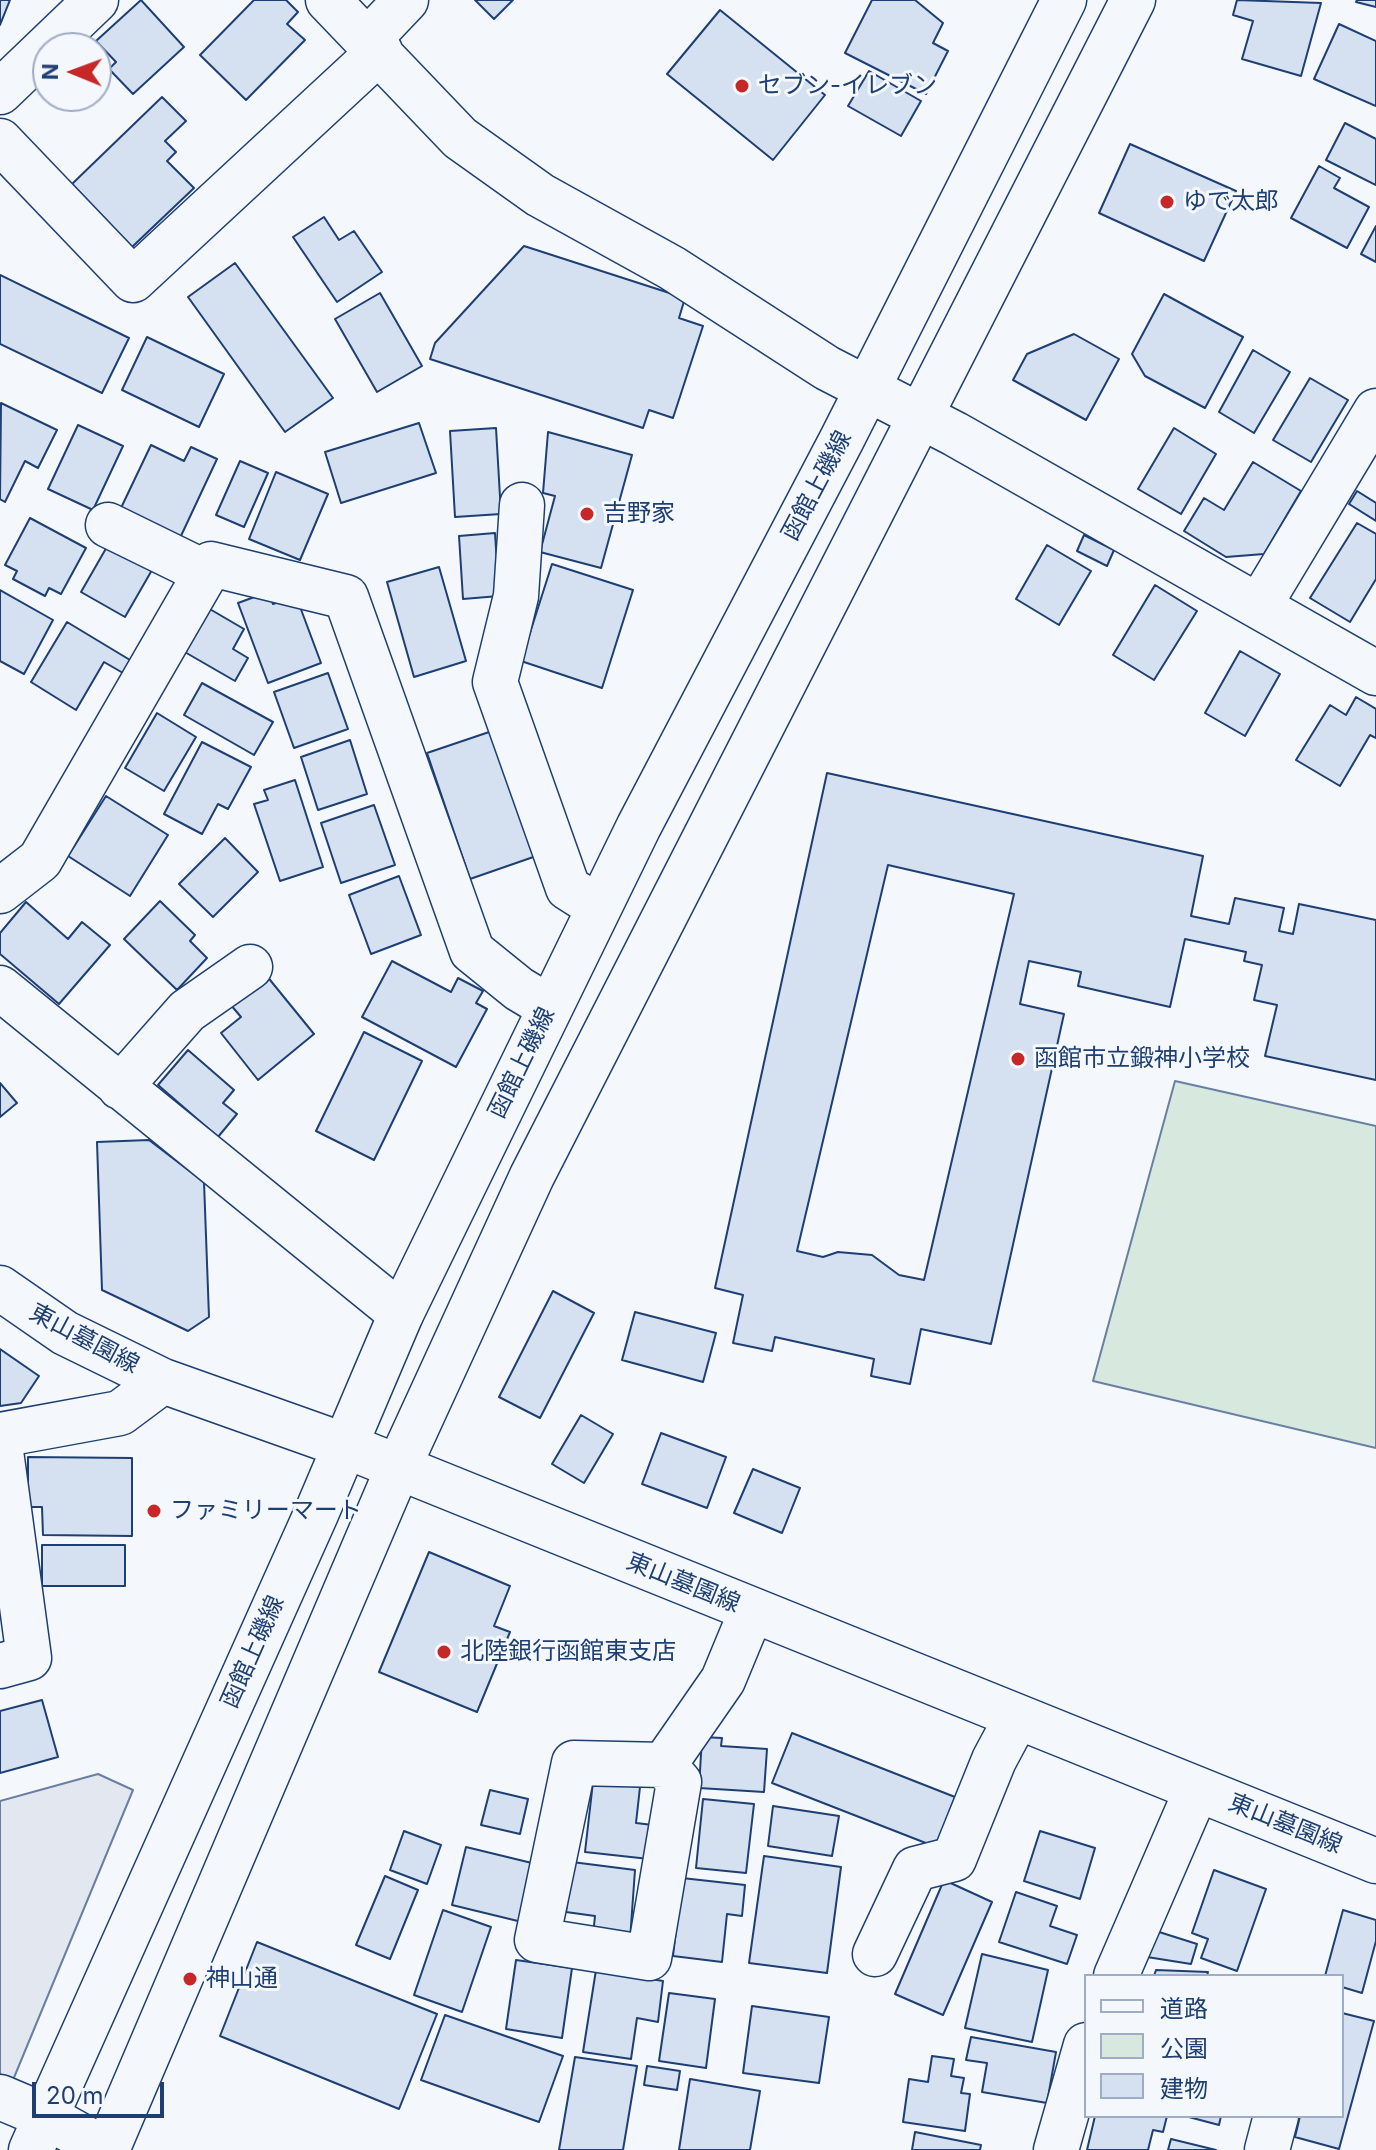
<!DOCTYPE html>
<meta charset="utf-8">
<style>
body{margin:0}
#map{position:relative;width:1376px;height:2150px;overflow:hidden;background:#f4f7fb;font-family:Inter,"Noto Sans JP",sans-serif}
canvas{display:block}
.legend{position:absolute;left:1084px;top:1974px;width:260px;height:144px;box-sizing:border-box;background:#f4f7fb;border:2px solid #9eadc5;margin:0;padding:10px 14px;list-style:none;font-size:24px;color:#1d3f73}
.legend li{display:flex;align-items:center;gap:16px;height:40px}
.legend b{width:40px;border:2px solid #9eadc5}
.north{position:absolute;left:32px;top:32px;width:80px;height:80px;box-sizing:border-box;background:#f4f7fb;border:2px solid #9eadc5;border-radius:50%;rotate:271deg;font-size:22px;font-weight:700;line-height:32px;text-align:center;color:#1d3f73}
.north::after{content:'';display:block;margin:auto;width:28px;height:36px;background:#c62828;clip-path:polygon(50% 0,100% 100%,50% 72%,0 100%)}
.scale{position:absolute;left:32px;top:2082px;width:132px;height:36px;box-sizing:border-box;border:4px solid #1d3f73;border-top:0;padding-left:10px;font-size:24px;line-height:28px;white-space:nowrap;color:#1d3f73;-webkit-text-stroke:6px #f4f7fb;paint-order:stroke}
</style>
<div id="map">
<canvas width="1376" height="2150"></canvas>
<ul class="legend">
<li><b style="height:10px;background:#f4f7fb"></b>道路</li>
<li><b style="height:22px;background:#d7e8df"></b>公園</li>
<li><b style="height:22px;background:#d5e0f0"></b>建物</li>
</ul>
<div class="north">N</div>
<div class="scale">20 m</div>
</div>
<script>
const ctx = document.querySelector('canvas').getContext('2d');
ctx.lineJoin = 'round';
function fillPath(path, color) {
  ctx.fillStyle = color;
  ctx.fill(path, 'evenodd');
}
function strokePath(path, color, width, dash) {
  ctx.strokeStyle = color;
  ctx.lineWidth = width;
  ctx.lineCap = dash ? 'butt' : 'round';
  ctx.setLineDash(dash || []);
  ctx.stroke(path);
}
function drawText(font, color, halo, rows, align = 'center') {
  ctx.font = font + ' Inter,"Noto Sans JP",sans-serif';
  ctx.lineWidth = 6;
  ctx.setLineDash([]);
  ctx.textBaseline = 'middle';
  ctx.strokeStyle = halo;
  ctx.fillStyle = color;
  for (const [text, x, y, turn = 0] of rows) {
    ctx.save();
    ctx.translate(x, y);
    ctx.rotate((+turn || 0) * Math.PI / 180);
    ctx.textAlign = isNaN(turn) ? turn : align;
    if (halo) ctx.strokeText(text, 0, 0);
    ctx.fillText(text, 0, 0);
    ctx.restore();
  }
}
const green = new Path2D(`
 M1175,1081L1376,1126V1448L1093,1381Z`);
fillPath(green, '#d7e8df');
strokePath(green, '#687fa3', 2);
const parking = new Path2D(`
 M98,1774L133,1790L13,2080L0,2074V1801Z`);
fillPath(parking, '#e3e8f0');
strokePath(parking, '#687fa3', 2);
const building = new Path2D(`
 M0,0H10L0,25Z
 M141,0L184,47L133,94L109,69L116,62L96,41Z
 M254,0H286L298,12L287,24L305,40L246,100L200,55Z
 M475,0H513L494,19Z
 M872,0H915L943,23L933,43L948,51L926,94L845,53Z
 M1237,0L1321,3L1301,76L1242,59L1253,21L1233,15Z
 M1357,0H1376V7L1356,2Z
 M720,10L825,95L773,160L667,74Z
 M1339,24L1376,41V106L1314,79Z
 M869,71L921,101L901,136L848,106Z
 M162,97L186,121L165,141L176,152L167,161L194,188L132,247L72,184Z
 M1345,123L1376,139V185L1326,160Z
 M1130,144L1236,191L1204,261L1099,213Z
 M1319,166L1340,178L1334,188L1369,207L1347,248L1291,218Z
 M324,217L339,240L354,231L382,272L337,302L293,237Z
 M1376,226V262L1361,254Z
 M524,246L685,298L679,318L703,326L673,418L649,410L643,428L430,359L435,343Z
 M235,263L333,398L285,432L188,297Z
 M0,275L129,338L102,393L0,344Z
 M380,293L422,366L377,392L335,319Z
 M1164,294L1243,337L1205,408L1145,376L1132,354Z
 M1074,334L1119,359L1086,420L1013,380L1027,354Z
 M147,337L224,374L199,427L122,390Z
 M1253,350L1290,372L1254,433L1219,412Z
 M1310,378L1348,400L1311,462L1273,440Z
 M1,403L57,430L38,468L25,461L5,502L0,499Z
 M419,423L436,473L341,503L325,452Z
 M78,425L123,446L93,510L48,489Z
 M496,428L501,514L455,517L450,431Z
 M1174,428L1216,454L1181,514L1138,489Z
 M548,432L632,455L601,568L540,552L555,496L543,493Z
 M151,445L184,461L191,447L217,459L180,538L120,510Z
 M240,461L268,473L244,527L216,515Z
 M1253,462L1301,491L1264,554L1226,557L1184,531L1204,498L1224,510Z
 M276,472L328,494L300,560L249,539Z
 M1357,491L1376,503V521L1349,504Z
 M30,518L86,548L61,594L49,588L45,596L13,579L17,571L5,565Z
 M1357,523L1376,534V579L1350,622L1310,598Z
 M495,533L499,596L463,599L459,536Z
 M1084,535L1114,550L1107,566L1077,551Z
 M108,545L152,570L125,617L81,592Z
 M1047,545L1091,571L1059,625L1016,599Z
 M552,564L633,590L602,688L521,661Z
 M439,567L466,661L414,677L387,582Z
 M1155,585L1197,611L1154,680L1113,655Z
 M0,590L53,620L24,674L0,661Z
 M268,592L273,604L296,596L321,663L268,683L238,603Z
 M208,608L244,629L233,649L248,658L235,681L183,651Z
 M67,622L130,660L123,673L104,662L76,710L31,682Z
 M1240,651L1280,674L1245,736L1205,713Z
 M328,673L348,729L294,748L274,692Z
 M202,683L273,722L254,755L184,715Z
 M1356,697L1376,709V738L1370,735L1340,786L1296,760L1330,705L1346,715Z
 M157,713L196,737L164,791L125,768Z
 M498,729L542,854L470,879L427,753Z
 M350,740L367,794L318,810L301,757Z
 M202,742L251,767L228,809L218,804L202,834L164,814Z
 M827,773L1203,856L1191,916L1229,924L1235,898L1284,908L1279,931L1293,934L1299,904L1376,920V1080L1265,1056L1277,1005L1254,1000L1262,965L1244,961L1246,952L1185,939L1170,1007L1078,986L1081,972L1029,961L1020,1004L1064,1014L991,1344L921,1329L910,1384L871,1376L874,1359L775,1337L772,1351L733,1343L743,1295L715,1288ZM888,865L1014,894L924,1280L899,1275L872,1255L838,1252L823,1257L797,1251Z
 M295,780L323,867L280,881L254,804L268,800L264,790Z
 M106,796L168,835L130,896L68,856Z
 M374,805L395,865L341,883L321,823Z
 M225,838L258,872L213,917L179,884Z
 M399,876L421,935L371,954L349,895Z
 M160,901L195,935L190,941L207,958L177,990L124,939Z
 M26,902L68,939L82,922L110,945L59,1004L0,954V933Z
 M392,961L451,992L458,978L483,991L476,1003L487,1009L456,1067L362,1017Z
 M266,975L314,1034L258,1080L221,1033L241,1017L230,1004Z
 M364,1032L422,1061L374,1160L316,1131Z
 M188,1050L234,1090L223,1103L237,1114L218,1137L158,1085Z
 M0,1083L17,1103L0,1117Z
 M149,1140L204,1182L209,1317L188,1331L102,1290L97,1142Z
 M553,1291L594,1313L540,1418L499,1397Z
 M635,1312L716,1333L703,1382L622,1360Z
 M0,1349L39,1376L21,1403L0,1406Z
 M581,1415L613,1434L584,1483L552,1464Z
 M661,1433L726,1457L707,1508L642,1484Z
 M28,1457L132,1458V1536L43,1535L42,1507H28Z
 M753,1469L800,1488L782,1533L734,1513Z
 M42,1545H125V1586H42Z
 M429,1552L510,1586L494,1626L510,1632L477,1712L379,1672Z
 M42,1700L58,1757L0,1773V1711Z
 M792,1733L955,1797L936,1847L772,1783Z
 M702,1737L722,1738L721,1746L767,1749L764,1792L699,1788Z
 M593,1782L640,1787L636,1823L653,1825L649,1859L585,1852Z
 M490,1790L528,1799L520,1834L481,1825Z
 M703,1799L754,1804L746,1873L696,1868Z
 M773,1806L839,1816L832,1856L768,1846Z
 M404,1831L441,1845L427,1884L390,1870Z
 M1040,1831L1095,1848L1080,1899L1024,1881Z
 M466,1847L536,1864L522,1922L452,1905Z
 M764,1856L841,1867L827,1973L749,1963Z
 M572,1862L635,1870L630,1940L593,1935L595,1916L566,1912Z
 M1214,1870L1266,1889L1237,1971L1201,1958L1208,1939L1192,1933Z
 M385,1876L418,1890L390,1959L356,1945Z
 M682,1878L745,1885L742,1916L727,1914L722,1962L673,1956Z
 M944,1880L992,1902L943,2015L895,1994Z
 M1016,1892L1057,1906L1050,1926L1077,1935L1067,1964L999,1942Z
 M443,1910L491,1927L462,2012L414,1995Z
 M1343,1910L1376,1920V1941L1362,1993L1342,1987V1976H1325Z
 M1156,1931L1197,1944L1191,1964L1147,1957Z
 M257,1942L437,2014L399,2109L220,2036Z
 M982,1954L1048,1970L1032,2042L965,2028Z
 M516,1960L572,1968L562,2038L506,2029Z
 M596,1970L663,1981L658,2022L637,2018L631,2059L583,2052Z
 M1156,1970L1208,1972L1207,1976H1154Z
 M669,1993L715,1999L706,2068L659,2061Z
 M752,2006L829,2017L819,2083L743,2073Z
 M1342,2013L1374,2021L1339,2149L1295,2137L1300,2116H1342Z
 M445,2015L563,2056L539,2122L421,2080Z
 M971,2037L1056,2052L1047,2103L982,2092L987,2063L966,2060Z
 M932,2056L954,2059L951,2076L964,2078L961,2093L970,2094L965,2131L903,2122L909,2079L928,2082Z
 M575,2057L637,2066L623,2150H559Z
 M647,2066L680,2071L677,2090L644,2085Z
 M690,2079L760,2091L750,2150H679Z
 M1095,2116H1167L1163,2132L1153,2130L1148,2150H1087Z
 M1185,2116H1221L1219,2125Z
 M915,2132L981,2145L980,2150H912Z
 M1171,2139L1216,2150H1168Z`);
fillPath(building, '#d5e0f0');
strokePath(building, '#1d3f73', 2);
const minor = new Path2D(`
 M328,0L460,138L540,195L672,268L827,368L955,434L1376,673
 M368,40L406,0
 M0,92L96,0
 M0,141L133,280L380,51
 M522,505L516,596L495,682L568,888L598,907
 M108,525L206,573
 M1259,606L1376,411
 M0,891L40,860L211,564L346,597L472,951L519,989L549,1007
 M0,988L401,1314
 M120,1087L187,1011L250,967
 M0,1288L65,1333L163,1381L346,1446L1376,1861
 M0,1435L120,1413L163,1381
 M0,1444L29,1658L0,1666
 M664,1765L574,1763L537,1940L649,1958L679,1782L664,1765L723,1680L752,1610
 M875,1954L915,1869L954,1859L994,1760L1017,1717
 M1116,1976L1197,1789
 M0,2097L45,2116L106,2150
 M1056,2150L1086,2045
 M1267,2150L1276,2116`);
const major = new Path2D(`
 M31,2150L316,1514L401,1314L639,826L842,439L1064,0
 M107,2150L398,1468L532,1176L1133,0`);
strokePath(minor, '#1d3f73', 47);
strokePath(major, '#1d3f73', 47);
strokePath(minor, '#f4f7fb', 44);
strokePath(major, '#f4f7fb', 44);
for (const [x, y, r, color] of [
 [742,86,8,"#c62828"],
 [1167,202,8,"#c62828"],
 [587,514,8,"#c62828"],
 [1018,1059,8,"#c62828"],
 [154,1511,8,"#c62828"],
 [444,1652,8,"#c62828"],
 [190,1979,8,"#c62828"]
]) {
  const dot = new Path2D();
  dot.arc(x, y, r, 0, 2 * Math.PI);
  ctx.fillStyle = color;
  ctx.fill(dot);
  strokePath(dot, '#f4f7fb', 3);
}
drawText('24px', '#1d3f73', '#f4f7fb', [
 ["セブン-イレブン",758,86],
 ["ゆで太郎",1183,202],
 ["吉野家",603,514],
 ["函館市立鍛神小学校",1034,1059],
 ["ファミリーマート",170,1511],
 ["北陸銀行函館東支店",460,1652],
 ["神山通",206,1979]
], 'left');
drawText('24px', '#1d3f73', '#f4f7fb', [
 ["函館上磯線",817,486,-62],
 ["函館上磯線",522,1063,-64],
 ["東山墓園線",84,1339,28],
 ["東山墓園線",683,1583,22],
 ["函館上磯線",253,1652,-66],
 ["東山墓園線",1285,1824,22]
]);
</script>
